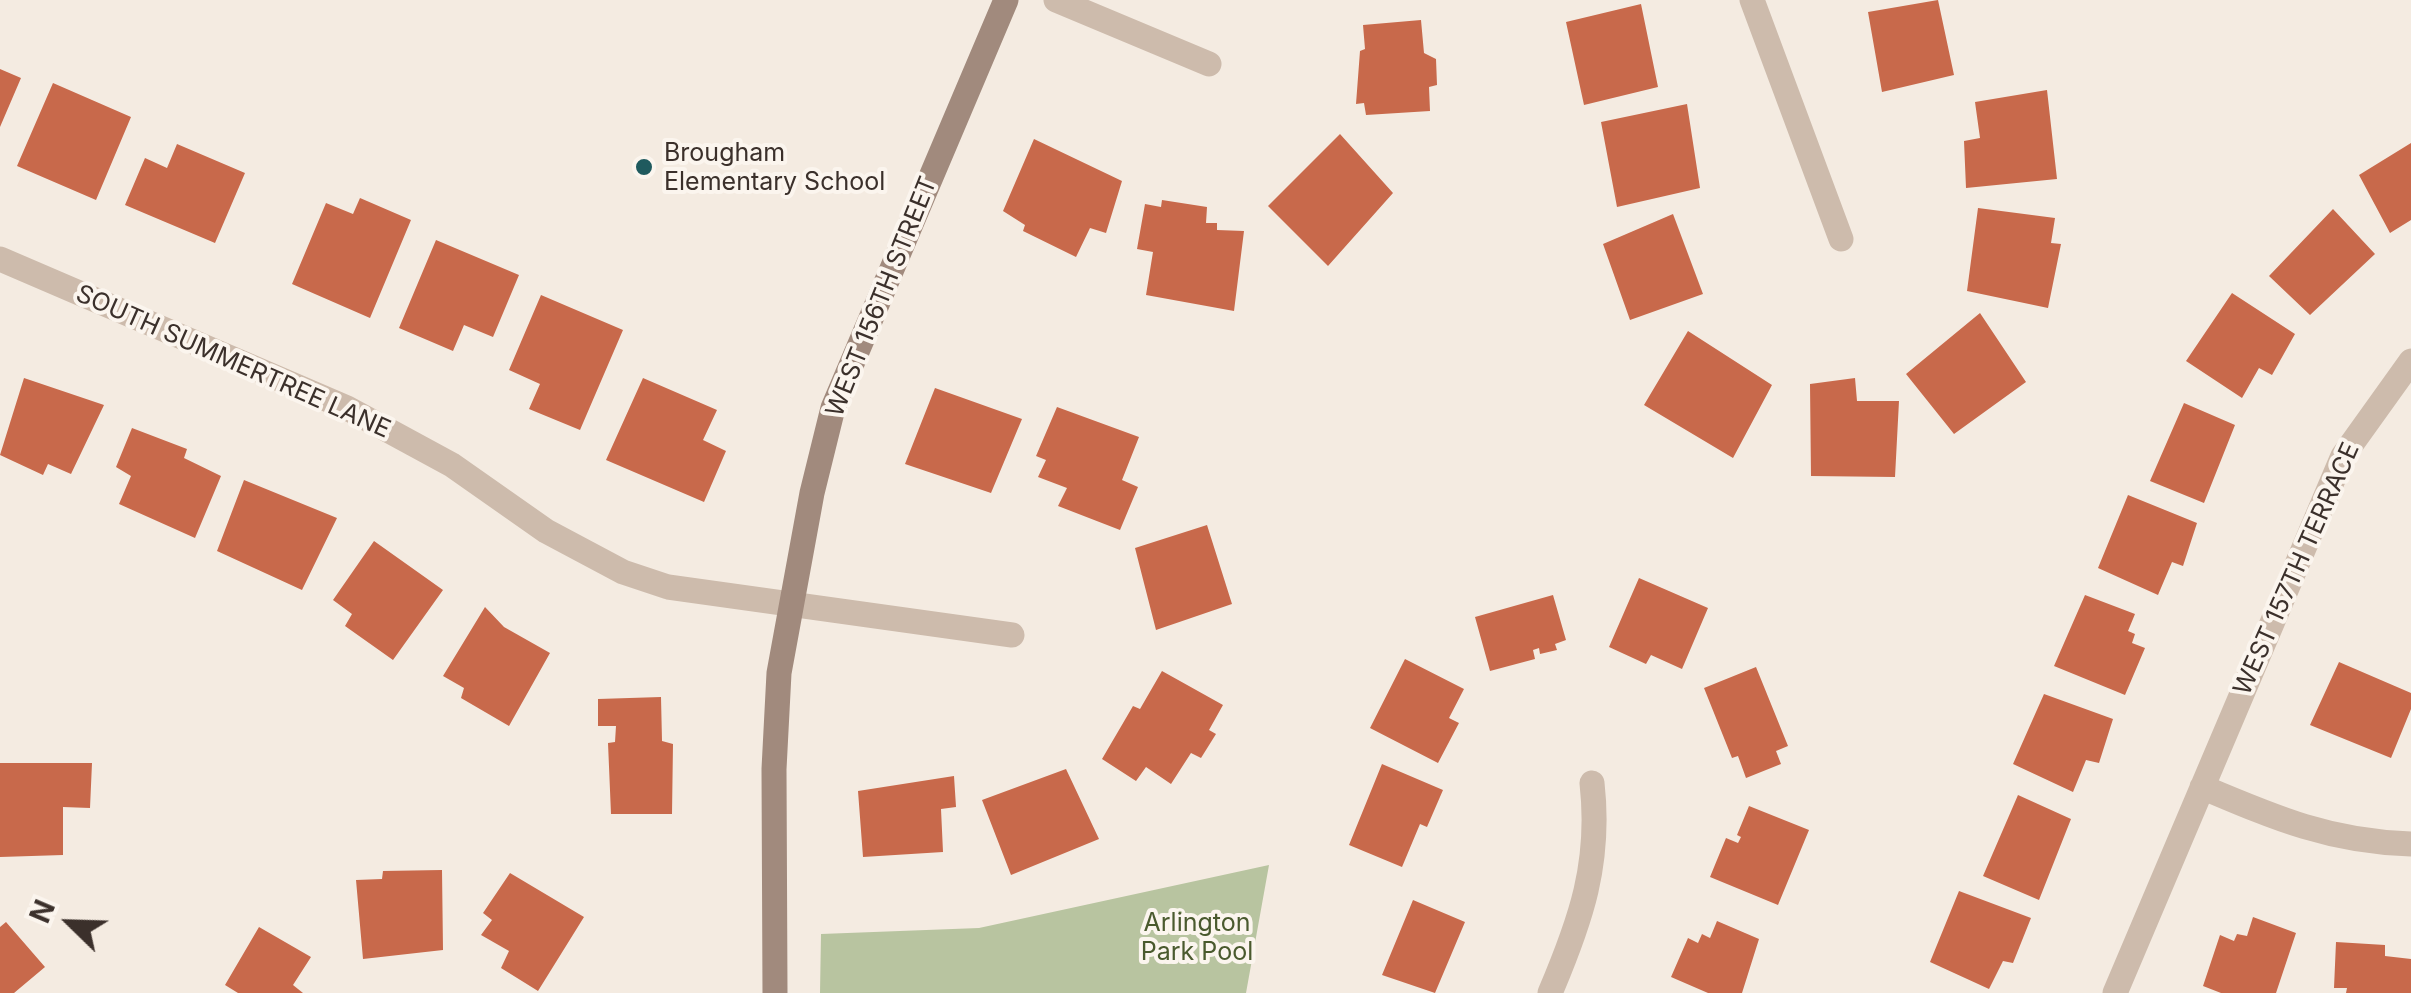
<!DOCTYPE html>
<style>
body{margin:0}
#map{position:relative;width:2411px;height:993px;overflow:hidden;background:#f4ebe1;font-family:Inter,sans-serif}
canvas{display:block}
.north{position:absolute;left:20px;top:873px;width:100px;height:100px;-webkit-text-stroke:8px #fbf5ee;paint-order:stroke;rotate:293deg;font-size:28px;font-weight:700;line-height:40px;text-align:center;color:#3b302b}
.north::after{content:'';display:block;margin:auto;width:35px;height:45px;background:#3b302b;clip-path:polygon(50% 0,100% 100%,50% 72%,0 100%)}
</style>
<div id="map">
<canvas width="2411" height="993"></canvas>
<div class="north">N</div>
</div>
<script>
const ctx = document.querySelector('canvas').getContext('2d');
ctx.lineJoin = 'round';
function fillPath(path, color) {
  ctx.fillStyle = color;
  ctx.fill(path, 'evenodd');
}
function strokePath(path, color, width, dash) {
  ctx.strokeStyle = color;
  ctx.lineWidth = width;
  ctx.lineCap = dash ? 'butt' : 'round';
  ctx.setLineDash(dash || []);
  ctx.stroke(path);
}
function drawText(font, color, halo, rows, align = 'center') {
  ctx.font = font + ' Inter,sans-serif';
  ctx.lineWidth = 8;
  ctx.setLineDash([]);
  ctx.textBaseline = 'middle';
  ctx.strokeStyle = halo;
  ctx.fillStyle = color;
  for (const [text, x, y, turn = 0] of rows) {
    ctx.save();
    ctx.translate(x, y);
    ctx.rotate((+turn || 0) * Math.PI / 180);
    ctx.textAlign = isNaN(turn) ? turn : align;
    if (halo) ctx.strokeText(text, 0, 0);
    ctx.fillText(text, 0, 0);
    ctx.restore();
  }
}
fillPath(new Path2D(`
 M1269,865L1246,993H820L821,934L979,928Z`), '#b8c4a0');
fillPath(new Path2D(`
 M1938,0L1954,75L1882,92L1868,12Z
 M1641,4L1658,87L1584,105L1566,22Z
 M1421,20L1424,53L1436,59L1437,85L1429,87L1430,111L1366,115L1364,103L1356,104L1360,51L1365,49L1363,25Z
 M0,69L21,78L0,127Z
 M53,83L131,117L96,200L17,166Z
 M2047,90L2057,179L1966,188L1964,141L1980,138L1975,102Z
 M1687,104L1700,188L1617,207L1601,122Z
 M1340,134L1393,193L1328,266L1268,206Z
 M1034,139L1122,181L1106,233L1090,228L1076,257L1023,231L1025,225L1003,211Z
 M2411,143V220L2390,233L2359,175Z
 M177,144L245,173L215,243L125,205L145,158L167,168Z
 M360,198L411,220L370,318L292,284L326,203L353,214Z
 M1162,200L1207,207L1206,223H1217V230L1244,231L1234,311L1146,295L1153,252L1137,249L1145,204L1161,207Z
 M1978,208L2055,218L2051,243L2061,244L2048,308L1967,291Z
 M2333,209L2375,254L2310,315L2269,276Z
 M1673,214L1703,294L1630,320L1603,244Z
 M436,240L519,275L493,337L464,325L453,351L399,328Z
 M2232,293L2295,334L2272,375L2259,368L2242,398L2186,361Z
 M541,295L623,330L580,430L529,409L540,384L509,370Z
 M1980,313L2026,382L1954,434L1906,374Z
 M1688,331L1772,385L1733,458L1644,405Z
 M24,378L104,405L71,474L48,464L43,475L0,455Z
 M643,378L717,410L703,440L726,451L704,502L606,460Z
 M1855,378L1857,401H1899L1895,477L1811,476L1810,384Z
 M935,388L1022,419L991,493L905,464Z
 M2184,403L2235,425L2204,503L2150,481Z
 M1057,407L1139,437L1122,480L1138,487L1120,530L1058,506L1067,488L1038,477L1046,460L1036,456Z
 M132,428L187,449L184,458L221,476L195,538L119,504L131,476L116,467Z
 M244,480L337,518L302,590L217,551Z
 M2128,495L2197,523L2183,566L2172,562L2158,595L2098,568Z
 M1207,525L1232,604L1156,630L1135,548Z
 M374,541L443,590L393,660L345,626L352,614L333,600Z
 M1639,578L1708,608L1682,669L1651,655L1646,664L1609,647Z
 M1553,595L1566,640L1555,644L1557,650L1540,654L1539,648L1533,650L1535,659L1490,671L1475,617Z
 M2085,595L2135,614L2128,631L2135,634L2132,643L2145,648L2125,695L2054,666Z
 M485,607L504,627L550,653L509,726L461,698L464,688L443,676Z
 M1405,659L1464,689L1449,718L1459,723L1438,763L1370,728Z
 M2339,662L2411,693V709L2391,758L2310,725Z
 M1756,667L1788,746L1776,751L1781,764L1746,778L1738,756L1732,758L1704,688Z
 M1162,671L1223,705L1209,730L1216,734L1201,758L1191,753L1171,784L1146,767L1136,781L1102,759L1133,706L1140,709Z
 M2044,694L2113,719L2099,763L2086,760L2073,792L2013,764Z
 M661,697L662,741L673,744L672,814H611L608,743L615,742L616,726H598V699Z
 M0,763H92L90,808L63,807V855L0,857Z
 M1382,764L1443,790L1427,827L1420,824L1402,867L1349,845Z
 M1066,769L1099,839L1011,875L982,800Z
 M954,776L956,807L941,809L943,852L863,857L858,791Z
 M2018,795L2071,819L2039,900L1983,876Z
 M1749,806L1809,830L1778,905L1710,877L1726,838L1738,843L1741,837L1737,835Z
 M442,870L443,950L363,959L356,880L382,879L383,871Z
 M510,873L584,917L538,991L501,968L509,951L481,935L492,920L483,913Z
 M1959,891L2031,918L2013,963L2003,961L1989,989L1930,962Z
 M1413,900L1465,922L1435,993L1382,975Z
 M2253,917L2296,933L2276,993H2221L2203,986L2220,935L2234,941L2237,934L2247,936Z
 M1717,921L1759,939L1742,993H1708L1671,977L1688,938L1698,943L1702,934L1710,938Z
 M6,922L45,967L14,993H0V927Z
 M259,927L311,957L293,985L303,993H238L225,985Z
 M2336,942L2385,945V956L2411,959V993H2346L2347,988H2334Z`), '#c8694b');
strokePath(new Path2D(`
 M1056,0L1209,64
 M1752,0L1841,239
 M0,259L347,408L452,465L546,531L623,572L668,587L1012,635
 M2202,787C2275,818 2331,842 2411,844
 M1550,993C1581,920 1601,863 1592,783
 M2115,993L2343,456L2411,361`), '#cdbbac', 25);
strokePath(new Path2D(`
 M775,993L774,769L779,673L812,493L833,408L1006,0`), '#a18a7d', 25);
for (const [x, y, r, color] of [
 [644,167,10,"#1f5a5e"]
]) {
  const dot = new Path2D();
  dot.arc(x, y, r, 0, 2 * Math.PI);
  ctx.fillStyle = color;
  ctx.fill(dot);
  strokePath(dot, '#fbf5ee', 4);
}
drawText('25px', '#3b302b', '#fbf5ee', [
 ["Brougham",664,153],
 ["Elementary School",664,182]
], 'left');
drawText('25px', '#3b302b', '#fbf5ee', [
 ["WEST 156TH STREET",882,297,-68],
 ["SOUTH SUMMERTREE LANE",233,362,24],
 ["WEST 157TH TERRACE",2297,569,-66]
]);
drawText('25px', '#4a5a2e', '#fbf5ee', [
 ["Arlington",1197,923],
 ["Park Pool",1197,952]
]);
</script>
